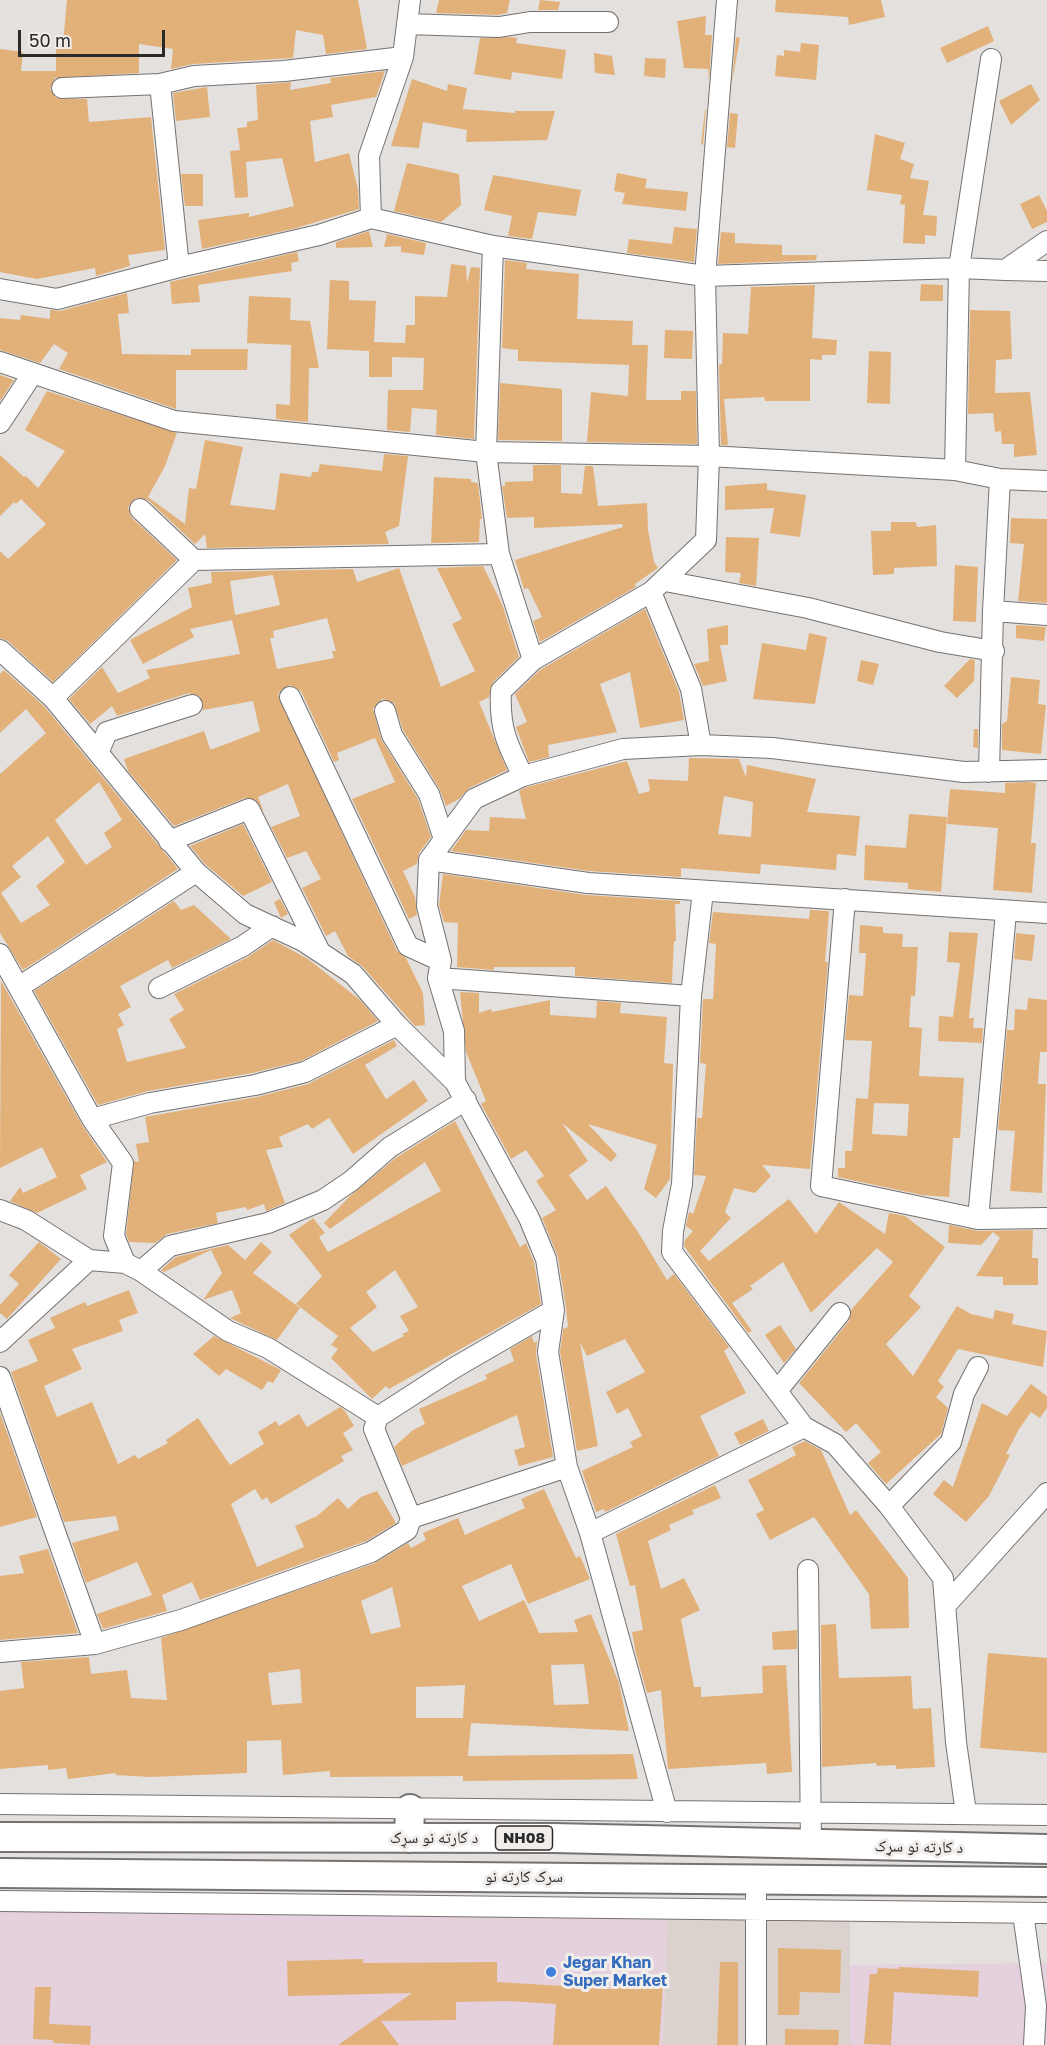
<!DOCTYPE html>
<meta charset="utf-8">
<style>
body{margin:0}
#map{position:relative;width:1047px;height:2045px;overflow:hidden;background:#e3e0de;font-family:"Golos Text",sans-serif}
canvas{display:block}
.scale{position:absolute;left:18px;top:30px;width:147px;height:27px;box-sizing:border-box;border:3px solid #2b2a2a;border-top:0;padding-left:8px;font-size:18px;line-height:21px;white-space:nowrap;color:#2b2a2a;-webkit-text-stroke:4px #f0edeb;paint-order:stroke}
</style>
<div id="map">
<canvas width="1047" height="2045"></canvas>
<div class="scale">50 m</div>
</div>
<script>
const ctx = document.querySelector('canvas').getContext('2d');
ctx.lineJoin = 'round';
function fillPath(path, color) {
  ctx.fillStyle = color;
  ctx.fill(path, 'evenodd');
}
function strokePath(path, color, width, dash) {
  ctx.strokeStyle = color;
  ctx.lineWidth = width;
  ctx.lineCap = dash ? 'butt' : 'round';
  ctx.setLineDash(dash || []);
  ctx.stroke(path);
}
function drawText(font, color, halo, rows, align = 'center') {
  ctx.font = font + ' "Golos Text","Noto Naskh Arabic",sans-serif';
  ctx.lineWidth = 6;
  ctx.setLineDash([]);
  ctx.textBaseline = 'middle';
  ctx.strokeStyle = halo;
  ctx.fillStyle = color;
  for (const [text, x, y, turn = 0] of rows) {
    ctx.save();
    ctx.translate(x, y);
    ctx.rotate((+turn || 0) * Math.PI / 180);
    ctx.textAlign = isNaN(turn) ? turn : align;
    if (halo) ctx.strokeText(text, 0, 0);
    ctx.fillText(text, 0, 0);
    ctx.restore();
  }
}
fillPath(new Path2D(`
 M667,1907L850,1910V2045H663Z`), '#dcd2cd');
fillPath(new Path2D(`
 M0,1901L667,1907L663,2045H0Z
 M1047,1963V2045H850V1965Z`), '#e5d0dd');
fillPath(new Path2D(`
 M67,0H358L367,49L326,54L323,35L296,30L293,58L193,64L171,69L173,49L139,44V73L55,78L50,89L56,98L87,99L89,122L151,117L165,250L128,255L130,266L96,276L95,268L37,279L0,272V49L23,52L21,71H56V43H63Z
 M439,0H510L507,13L498,15L436,13Z
 M540,0L560,2L558,10H538Z
 M776,0H881L885,17L849,25L848,17L775,12Z
 M706,16L705,35H712L709,81L708,69L684,68L677,21Z
 M988,26L994,41L947,63L940,48Z
 M511,37L517,38L516,43L566,50L562,79L512,72L511,80L474,74L480,38Z
 M736,37L740,38L732,82Z
 M801,43L819,45L816,80L775,76L777,55L784,56V50L800,52Z
 M594,53L612,56L615,75L595,73Z
 M645,58L666,59L665,78L644,76Z
 M385,71L376,97L331,105L333,117L310,121L315,162L349,153L358,189L359,209L293,229L202,249L198,220L249,213V217L294,206L282,158L246,162L248,197L235,198L230,151L240,150L237,128L247,127V122L258,120L256,85L291,82L290,90L331,83L330,78Z
 M412,79L447,91L448,84L467,88L463,109L515,113V111H555L547,140L466,142L467,130L423,122L419,148L391,146Z
 M1031,84L1040,100L1011,125L999,101Z
 M207,87L210,117L176,121L173,93Z
 M705,110H706L703,145L701,144Z
 M730,113L738,114L735,148L727,147Z
 M875,134L905,143L900,159L914,164L910,178L929,181L923,215L937,216L936,236L925,235V244L903,243L905,205L900,204L902,195L867,190Z
 M407,163L459,174L461,205L441,222L394,211Z
 M617,173L647,179L645,188L688,192L686,211L622,204L625,193L614,191Z
 M181,174H203V206H185Z
 M493,175L581,190L576,216L538,212L532,239L508,236L512,216L484,210Z
 M1039,195L1047,211V222L1032,229L1020,204Z
 M674,227L697,229L694,262L627,253L629,239L672,244Z
 M369,231L373,247L336,248V242Z
 M721,232L735,233V243L782,245V255H817L816,260L718,264Z
 M387,234L426,243L424,255L401,252V246L384,247Z
 M297,252L299,261L291,263L292,271L198,285L200,302L172,304L170,282Z
 M505,260L527,263L526,269L579,274L577,319L633,321L632,345H648L646,400H681V391H696L697,444L587,442L591,392L628,396L629,365L518,361V350L502,348Z
 M451,264L466,266L467,283L471,267L480,268L474,439L436,435L437,410L412,408L410,432L387,430L388,390H423L424,358L392,357V377H369V351L327,349L330,280L349,281V300L376,301L374,342L405,343L406,325H415V296L447,297Z
 M921,284L943,285V301H920Z
 M815,285L812,338L837,340L836,355H822V360L810,359V401H765L764,397L724,399L728,445H721L719,365L722,364L723,333L748,334L751,287Z
 M127,293L129,313L118,314L122,354L191,355V349H248L247,370H176V409L59,369L68,353L54,344L40,363L0,350V318L20,320L21,315L50,319V310L60,311Z
 M249,296L291,298L290,320L310,321L319,368H309L308,422L276,419V404L290,405L291,345L247,343Z
 M970,310L1010,311L1012,359L996,360L995,393L1030,392L1037,455L1014,457V444H1002L1001,431L995,432L993,413L968,414Z
 M665,330L693,331L692,359L664,358Z
 M869,351L891,352L890,404L867,403Z
 M0,375L14,380L0,401Z
 M500,383L562,389V441L498,440Z
 M47,391L177,433L165,466L148,497L185,524L189,488L196,489L205,440L243,447L230,505L275,510L280,473L311,477L312,472H318L320,464L382,471L384,454L408,456L399,526L385,532L389,544L207,548L205,534L195,544L148,500L136,498L128,507L131,517L177,560L53,682L8,641L0,638V551L8,559L46,524L21,499L16,504L14,502L0,516V455L24,477L26,476L38,488L65,451L25,430Z
 M533,465H561V493L582,494L585,466H593L598,506L647,503L648,530L654,562L658,568L635,584L636,587L540,642L533,621L542,617L528,588L524,589L515,560L623,527L622,524L534,528V517L507,518L502,486H505V482L533,481Z
 M434,477L471,479V482L478,483L482,519H480L479,542L431,543Z
 M767,483V490L806,495L800,537L770,533L774,508L725,510V486Z
 M1011,518L1047,519V603L1018,601L1024,544L1010,543Z
 M891,522H916L917,527L936,525L937,566L894,568V574L873,575L871,531H891Z
 M726,537L759,538L756,586L739,583L741,573L725,572Z
 M955,565L978,567L976,622L953,621Z
 M483,566L502,604L519,657L493,682L489,697L479,702L507,770L469,788L459,799L446,806L439,788L403,730L394,703L382,699L373,709L381,739L418,799L431,837L419,853L417,864L403,871L415,897L417,915L409,919L352,799L395,782L375,738L337,753L339,760L334,762L301,691L290,685L281,690L278,695L397,951L406,958L423,993L425,1025L415,1026L362,966L348,956L335,931L326,936L302,888L321,879L306,851L287,858L271,827L300,816L288,784L258,797L264,812L256,800L245,798L174,826L128,771L124,759L204,731L210,749H213L260,731L253,701L203,710L200,697L189,693L117,716L112,706L90,724L69,699L102,667L118,693L150,678L146,670L240,654L232,620L190,629L194,637L143,664L130,640L192,607L188,588L212,583L211,572L353,569L357,582L399,568L441,687L475,671L452,624L462,619L437,568ZM273,575L280,605L235,615L230,581ZM327,618L336,651H332L334,658L277,669L270,638H274L273,631Z
 M645,609L679,692L684,720L640,728L630,672L600,684L617,732L548,745L549,757L529,762L516,727L527,722L515,694L540,670Z
 M728,625V645H720L727,681L703,686L694,664L709,661L707,629Z
 M1016,625L1046,627L1044,641L1016,638Z
 M809,633L827,637L815,704L753,699L762,643L806,650Z
 M970,659L975,660L974,681L957,698L944,686Z
 M861,660L879,664L873,685L857,681Z
 M4,670L44,706L178,869L23,970L0,933V774L46,733L26,709L0,733V674ZM99,782L122,820L104,833L112,847L86,865L55,820ZM48,836L65,862L36,886L50,905L21,923L1,893L21,877L12,866Z
 M1011,677L1040,680L1038,704L1046,705L1041,754L1002,750V724L1007,721Z
 M974,729H978V748L973,747Z
 M689,758L739,759L746,777L747,765L816,779L807,812L860,816L856,856L837,854L836,870L761,864L760,874L681,868V877L589,871L451,851L466,830L489,831L490,817L526,819L519,791L527,787L627,761L639,794L650,791L648,779L688,781ZM724,796L753,802L751,837L718,834Z
 M1028,782L1036,783L1031,843H1036L1032,893L993,890L998,828L947,824L950,789L1005,793V783Z
 M909,814L947,817L941,892L908,889V883L864,880L865,845L906,848Z
 M243,824L272,882L243,896L205,864L190,846Z
 M443,874L586,895L680,901V904H675L676,941H674L672,983L575,976V967H494V970L457,967L458,923L444,922L439,905Z
 M280,899L288,914L281,918L274,902Z
 M174,901L181,910L194,905L231,939L172,968L168,960L120,986L131,1007L118,1014L124,1025L117,1029L127,1062L186,1048L169,1019L184,1010L174,994L248,957L273,940L308,959L360,1000L378,1021L301,1061L252,1073L148,1091L98,1105L34,991Z
 M810,910L829,911L825,962H828L810,1169L762,1165L771,1176L755,1193L734,1188L725,1212L731,1218L700,1251L709,1261L789,1199L816,1234L839,1202L885,1234L889,1213L905,1216L945,1247L909,1296L921,1307L886,1344L913,1376L957,1306L971,1314L993,1319L995,1310L1014,1314L1012,1324L1047,1331L1043,1367L958,1349L938,1381L944,1387L936,1397L948,1408L941,1434L886,1484L868,1463L881,1452L856,1423L846,1432L799,1383L849,1321L851,1310L893,1262L877,1248L811,1313L783,1262L750,1286L753,1289L732,1303L752,1331L748,1333L684,1246L685,1240L693,1231L686,1226L689,1212L693,1214L706,1176L694,1175L697,1118H702L706,1064L700,1063L703,999H713L716,944L709,943L713,912L809,919Z
 M860,925L883,927V933L903,934L902,947H918L915,996H911L909,1027L922,1028L919,1076L964,1078L960,1138H953L949,1197L922,1195L838,1177V1168H845V1151H852L856,1098L868,1099L872,1041L845,1040L849,995L863,996L866,953H859ZM874,1103L909,1104L907,1136L872,1134Z
 M949,932L978,933L969,1018H974L973,1028H983L982,1043L938,1041L939,1016L953,1017L960,963L947,962Z
 M1016,933L1035,935L1032,961L1014,959Z
 M1,981L82,1125L107,1162L80,1175L87,1189L37,1213L10,1201L20,1187L23,1193L57,1177L42,1147L0,1168Z
 M460,992L479,993V1013L491,1009L492,1012L550,1000V1015L596,1018L597,1001L621,1003L620,1013L667,1017L664,1063L673,1064L670,1179L656,1198L644,1189L657,1145L588,1124L617,1155L611,1162L562,1123L588,1161L569,1175L587,1200L606,1186L638,1232L667,1280L674,1274L729,1347L724,1351L746,1393L700,1416L719,1456L605,1512L604,1509L596,1512L582,1471L633,1447L630,1442L642,1436L628,1408L617,1414L606,1392L645,1372L625,1339L587,1356L580,1342L598,1446L577,1451L560,1352L563,1329L568,1327L566,1308L558,1257L542,1218L556,1210L536,1181L544,1176L526,1150L511,1159L481,1104L486,1101L466,1052Z
 M1028,998L1047,1000V1052H1040L1038,1084H1046L1042,1193L1010,1191L1015,1131L998,1130L1007,1030H1014L1015,1009L1027,1010Z
 M394,1040L397,1046L365,1065L386,1099L414,1080L428,1101L353,1154L329,1118L312,1129L308,1124L279,1137L283,1147L266,1150L285,1203L266,1211L264,1204L247,1210L246,1207L216,1213L218,1223L167,1234L155,1243L129,1242L126,1234L134,1161L139,1162L136,1144L149,1142L145,1117L257,1097L308,1084Z
 M455,1121L520,1247L526,1243L534,1262L541,1304L389,1389L386,1386L372,1399L331,1358L338,1349L331,1345L338,1336L296,1304L322,1276L289,1235L313,1218L325,1233L319,1237L328,1252L441,1191L425,1162L330,1229L324,1223L350,1196L397,1157ZM395,1270L418,1307L400,1316L409,1331L402,1334L404,1336L373,1352L350,1328L377,1307L366,1292Z
 M949,1225L978,1231L1033,1230L1032,1258H1038V1285H1003V1277L976,1276L1000,1238L993,1232L981,1245L948,1243Z
 M39,1242L61,1259L7,1319L0,1313V1305L19,1284L9,1275Z
 M261,1242L272,1252L253,1273L300,1308L277,1340L230,1318L241,1313L232,1290L203,1300L222,1273L211,1250L164,1272L161,1270L176,1257L228,1245L245,1260Z
 M129,1290L138,1313L119,1320L123,1331L72,1349L82,1369L44,1386L57,1417L92,1402L118,1464L135,1455L138,1459L168,1443L166,1440L198,1418L230,1465L264,1444L258,1432L276,1421L279,1426L299,1414L307,1427L340,1407L345,1411L354,1426L343,1433L353,1450L341,1456L344,1461L271,1504L267,1497L262,1500L255,1489L231,1504L257,1567L304,1547L295,1526L317,1516L338,1498L348,1509L361,1497L377,1491L396,1523L366,1541L200,1600L192,1582L162,1595L167,1611L103,1629L97,1614L152,1595L137,1562L86,1583L72,1543L119,1530L116,1516L64,1522L11,1372L38,1361L28,1340L55,1328L50,1318L85,1302L87,1306Z
 M780,1325L796,1349L784,1363L765,1335Z
 M214,1336L281,1370L273,1383L268,1381L262,1390L226,1369L219,1376L193,1354Z
 M532,1336L534,1343L537,1341L536,1354L553,1457L519,1466L514,1450L525,1447L517,1415L402,1466L394,1447L413,1430L425,1424L419,1409L487,1379L485,1375L514,1361L510,1349Z
 M1031,1384L1047,1396V1408L1040,1418L1031,1412L1019,1429L1006,1454L1010,1455L989,1496L966,1522L933,1494L944,1480L953,1487L982,1403L1007,1416Z
 M0,1413L37,1517L0,1527Z
 M763,1419L769,1431L740,1445L734,1433Z
 M805,1441L821,1450L850,1515L856,1510L908,1578L909,1628L871,1629L869,1594L814,1517L770,1540L756,1514L764,1510L748,1480L796,1455L792,1447Z
 M715,1485L721,1498L692,1510L694,1514L669,1525L671,1530L648,1541L661,1589L684,1578L700,1610L681,1619L694,1687H701V1697L763,1693L762,1666L786,1665L792,1772L767,1774L766,1763L668,1769L661,1690L647,1693L636,1654L632,1632L643,1630L635,1585L630,1586L616,1534Z
 M544,1489L576,1558L580,1556L590,1579L528,1604L511,1564L462,1586L479,1621L524,1600L539,1633L578,1632L574,1620L591,1614L619,1683L629,1731L471,1723L468,1756L633,1754L638,1779L463,1781V1776L330,1777V1771L283,1775L281,1740L247,1741V1773L151,1777L115,1775L116,1773L68,1779L66,1768L48,1770V1765L0,1769V1691L24,1688L21,1662L89,1657L91,1674L127,1670L131,1698L167,1700L161,1638L375,1563L408,1543L411,1548L426,1540L423,1533L458,1518L465,1535L525,1508L521,1499ZM392,1587L401,1627L371,1634L361,1601ZM584,1664L589,1704L554,1705L551,1665ZM300,1669L302,1703L272,1705L268,1673ZM465,1685L463,1718H416V1687Z
 M48,1549L78,1633L0,1640V1576L24,1573L19,1556Z
 M836,1624L839,1678L911,1676L913,1709L931,1708L935,1767L896,1769V1765L877,1766L876,1763L822,1767L821,1625Z
 M797,1630V1649L773,1650L772,1632Z
 M988,1653L1047,1658V1753L980,1748Z
 M778,1948L841,1950L840,1993L800,1992L799,2015H778Z
 M363,1959V1963L497,1962V1982L613,1989L614,1981L663,1984L659,2045H553L556,2004L508,2001L456,2002V2020L381,2021L399,2045H338L412,1993L288,1996L287,1961Z
 M720,1962H738V2045H717Z
 M899,1967L979,1971L978,1997L894,1992L891,2045L864,2044L870,1974H877L878,1968L899,1969Z
 M35,1987H51L49,2024L91,2026L90,2045L53,2043V2040L33,2039Z
 M785,2029L839,2030L838,2045H785Z`), '#e2b17a');
const minor = new Path2D(`
 M407,24L499,27L530,22H608
 M160,84L179,267
 M62,88L160,84L194,76L284,71L403,57
 M371,218L369,156L403,57L410,0
 M493,246L486,452L499,554L533,660
 M1005,270L1047,271
 M0,289L57,299L179,267L319,235L371,218L493,246L705,276L959,268L1005,270L1047,241
 M0,362L174,421L486,452L709,456L955,470L1000,479L1047,481
 M0,423L33,373
 M955,470L959,268L991,59
 M140,509L194,560
 M665,581L808,608L940,642L994,651
 M651,592L691,689L701,745
 M993,611L1047,615
 M0,650L53,698L196,872L245,914L303,941L353,974L397,1025L455,1082L529,1218L546,1259L554,1310L548,1352L567,1467L590,1533L667,1812
 M290,697L408,946L441,961
 M53,698L194,560L499,554
 M385,711L392,735L429,794L444,839
 M99,751L107,732L192,705
 M989,772L993,611L1000,479
 M523,776C507,744 499,728 501,691L533,660L651,592L706,540L709,456L705,276L727,0
 M169,841L249,809L320,952
 M429,860L588,883L1047,913
 M703,891L691,996L682,1184L673,1231L672,1252L804,1427L835,1444L889,1506L943,1578L956,1742L966,1813
 M845,899L821,1186L978,1219L1047,1218
 M0,954L92,1119L123,1163L114,1236L125,1263
 M438,978L691,996
 M19,987L196,872
 M159,988L243,946L272,926
 M455,1082L454,1031L438,978L441,961L427,906L429,860L474,799L523,776L623,749L701,745L772,748L964,772L1047,770
 M92,1119L150,1103L255,1085L305,1072L397,1025
 M0,1210L26,1220L89,1260L125,1263L141,1271L228,1331L268,1348L378,1417L374,1429L411,1518
 M978,1219L1006,912
 M141,1271L170,1246L268,1223L323,1200L351,1181L390,1147L466,1100
 M0,1342L89,1260
 M0,1377L95,1644
 M777,1391L840,1313
 M378,1417L454,1368L554,1310
 M889,1506L951,1442L964,1394L978,1367
 M590,1533L804,1427
 M808,1570L811,1845
 M946,1605L1047,1493
 M0,1652L95,1644L181,1620L371,1552L407,1530L411,1518L567,1467
 M0,1804L1047,1815
 M756,1895V2045
 M0,1901L1047,1913
 M1023,1913L1036,2006L1034,2045`);
const highway = new Path2D(`
 M0,1837L553,1838L1047,1849
 M409,1838L410,1809
 M0,1873L1047,1882`);
strokePath(minor, '#757271', 22);
strokePath(highway, '#757271', 32);
strokePath(minor, '#fff', 20);
strokePath(highway, '#fff', 28);
for (const [x, y, r, color] of [
 [551,1972,6,"#3f7fe0"]
]) {
  const dot = new Path2D();
  dot.arc(x, y, r, 0, 2 * Math.PI);
  ctx.fillStyle = color;
  ctx.fill(dot);
  strokePath(dot, '#f0edeb', 2);
}
for (const [x, y, w] of [
 [524,1838,57]
]) {
  const box = new Path2D();
  box.roundRect(x - w / 2, y - 12, w, 24, 4.5);
  ctx.fillStyle = '#f0edeb';
  ctx.fill(box);
  strokePath(box, '#2b2a2a', 1.5);
}
drawText('bold 15px', '#2b2a2a', null, [
 ["NH08",524,1838]
]);
drawText('16px', '#2b2a2a', '#f0edeb', [
 ["د کارته نو سړک",434,1838],
 ["د کارته نو سړک",919,1847,1],
 ["سرک کارته نو",524,1877]
]);
drawText('bold 16px', '#366cbe', '#f0edeb', [
 ["Jegar Khan",563,1963],
 ["Super Market",563,1981]
], 'left');
</script>
